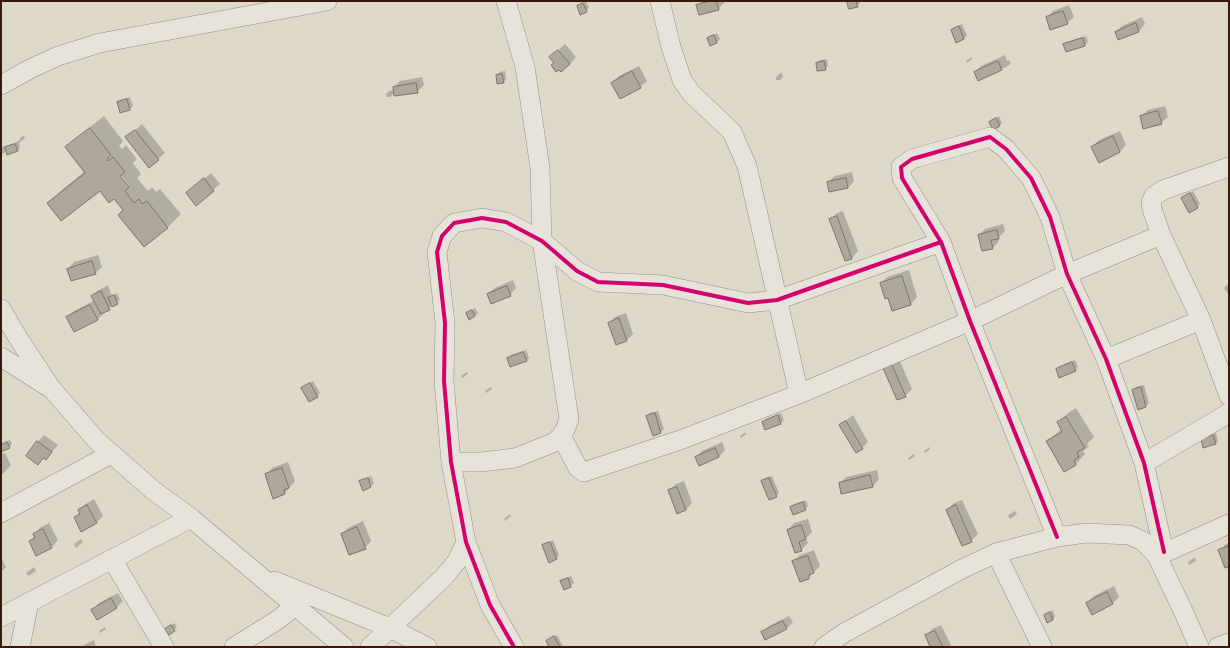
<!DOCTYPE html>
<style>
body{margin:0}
#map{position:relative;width:1230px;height:648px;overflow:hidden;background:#ded9c8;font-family:Vollkorn,serif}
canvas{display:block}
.frame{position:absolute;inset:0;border:2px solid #391b0d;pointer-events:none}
</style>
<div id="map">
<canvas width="1230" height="648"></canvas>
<div class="frame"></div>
</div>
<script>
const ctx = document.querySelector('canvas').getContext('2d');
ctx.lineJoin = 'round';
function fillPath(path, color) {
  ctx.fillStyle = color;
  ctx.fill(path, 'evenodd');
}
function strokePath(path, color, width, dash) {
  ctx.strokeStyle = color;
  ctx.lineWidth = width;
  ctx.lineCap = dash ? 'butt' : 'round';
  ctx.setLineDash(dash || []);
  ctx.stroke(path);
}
fillPath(new Path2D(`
 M586,1L589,8L586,11L578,6Z
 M702,1H724L725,2L718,9L697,6Z
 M848,1H860V3L857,6Z
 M1069,5L1074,17L1067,23L1047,18L1053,11Z
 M1142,17L1145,24L1139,31L1119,39L1116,32L1122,26Z
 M962,24L967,36L964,38L952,30Z
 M717,33L720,39L717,42L708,38L711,36Z
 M1086,36L1088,42L1085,45L1066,51L1064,45L1067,42Z
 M565,44L576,57L570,64L555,62L551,57Z
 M1005,55L1007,61L1009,60L1011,63L1008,66L978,80L975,72L981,66Z
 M972,57V59L967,63L966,61Z
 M827,59L828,66L825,69L817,63L820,60Z
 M639,66L647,81L640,87L612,83L619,76Z
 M505,71L506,79L504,82L497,75L500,72Z
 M782,73L783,77L780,80H776V77L779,74Z
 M422,77L424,85L417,92H395L390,97H387L386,94L389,91L394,90V87L400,81Z
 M130,97L133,106L130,109L118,103L121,100Z
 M1165,106L1168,117L1161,123L1141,116L1148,110Z
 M104,116L123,141L119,146L122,149L126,145L137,159L133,163L141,174L137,178L148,191L152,187L156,192L160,189L181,214L168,227L144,246L124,210L114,198L100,190L49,203L62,190L85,171L67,148L80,135ZM118,171L129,186L128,187L116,173Z
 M999,116L1002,123L999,126L990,122Z
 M142,124L165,153L158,159L127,138Z
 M1120,131L1126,145L1120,152L1099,161L1092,147L1099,140Z
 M24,136L25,138L19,143L20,148L17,151H7L1,155V147L7,146V147L9,145L19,141L21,137Z
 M852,172L854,181L848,188L828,182L835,176Z
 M211,173L220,184L197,204L187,193Z
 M1193,191L1200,204L1197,207L1182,198Z
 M843,211L858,251L852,258L846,260L830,220L837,213Z
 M1003,224L1005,231L998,238L999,241L993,248L982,250L979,235L985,229Z
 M98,255L102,267L95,273L68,269L74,262Z
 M909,270L917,297L911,304L893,310L889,297L881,283L887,277Z
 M513,280L516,288L510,295L488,294L495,288Z
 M1229,283V293L1228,294L1224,288Z
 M108,285L112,296L117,293L120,300L103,312L104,313L97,320L68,317L74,311L95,300L92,296L99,290Z
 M475,308L478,313L475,316L467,313Z
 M626,313L633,334L627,340L617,344L609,323L615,317Z
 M526,350L529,358L526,361L508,358L511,355Z
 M899,359L912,389L905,396L885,369L891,362Z
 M1075,360L1078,367L1075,370L1057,369L1060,366Z
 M467,372L468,374L462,378L461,376Z
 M313,381L320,393L317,396L302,388Z
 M1144,385L1149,403L1146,406L1139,408L1134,390L1136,387Z
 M491,387L492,389L486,393L485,391Z
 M1076,408L1094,437L1087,444L1089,446L1083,451L1085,454L1076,464L1047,441L1062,429L1058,423L1068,413Z
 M658,411L664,429L661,432L647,416L650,413Z
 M781,413L784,420L781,423L766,429L763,422L766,419Z
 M853,415L868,442L862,448L840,425Z
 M746,432V434L741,438L740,436Z
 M1216,433L1218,441L1216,444L1205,436Z
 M44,435L58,445L46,459L44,458L38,463V442Z
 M10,440L12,444L9,447L1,451V444Z
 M722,442L725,450L719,457H696L702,451Z
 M930,447V449L925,453L924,451Z
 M5,453L11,465L1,476V455Z
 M914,454L915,456L909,460L908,458Z
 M288,462L295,481L285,493L266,474L272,468Z
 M877,470L879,479L873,486L840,483L846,477Z
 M371,476L374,483L371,486L363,489L360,482L363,479Z
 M772,476L779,493L776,496L763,481L765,478Z
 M684,481L692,503L686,510L678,513L669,491L676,484Z
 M94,499L103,516L97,522L82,530L75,517L80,512L79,510L86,504Z
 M806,500L808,506L805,509L791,507L794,504Z
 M962,500L978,534L971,541L947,510L954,503Z
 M1015,511L1017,514L1010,519L1008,515Z
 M510,514L511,516L505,521L504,519Z
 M808,519L812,532L806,538L808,543L801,550L788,530L794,523Z
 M363,521L371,541L365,548L342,534L348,528Z
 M49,523L58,540L52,547L37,555L30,541L35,536L34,534L40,528Z
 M81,539L83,542L76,548L74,544Z
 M553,540L559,555L556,558L543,546Z
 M1229,543V565L1219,551L1226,544Z
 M814,550L820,566L808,578L794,561L800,555Z
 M1,557L6,567L1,572Z
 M1195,557L1196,561L1189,565L1188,562Z
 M34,567L36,571L28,576L26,573Z
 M571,576L574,583L565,589L561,581Z
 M1114,586L1119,597L1113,603L1092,614L1087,603L1094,596Z
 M118,593L123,601L117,607L92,610L99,603Z
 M1053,610L1055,617L1052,620L1045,615Z
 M789,616L793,622L786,629L763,632L769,626Z
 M174,623L177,627L174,630L166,629Z
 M941,625L951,645L949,647H931L926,636L932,629Z
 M105,627L106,629L100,633L99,631Z
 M557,635L563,646L562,647H550L547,641Z
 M94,640L96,647H81L84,645Z`), '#0003');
const building = new Path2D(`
 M711,1H716L719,10L699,15L696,5Z
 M847,1H856L858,7L849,9Z
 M583,3L587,12L580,15L577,6Z
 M1063,11L1068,24L1050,30L1046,17Z
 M1136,23L1139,32L1118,40L1115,32Z
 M959,26L964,39L956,43L951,30Z
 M714,35L717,43L710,46L707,38Z
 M1083,38L1085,46L1066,52L1063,44Z
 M558,50L570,64L561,72L559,70L556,72L551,65L554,63L549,57Z
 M824,61L826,70L817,71L816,63Z
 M998,61L1002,70L978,81L974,72Z
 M632,71L641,88L620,99L611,83Z
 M502,74L504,83L497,84L496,75Z
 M416,83L418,93L394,96L393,87Z
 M127,99L130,110L120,113L117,102Z
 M1158,111L1162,124L1143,129L1140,116Z
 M996,118L1000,126L993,130L989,122Z
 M90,128L111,155L107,159L108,161L113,157L125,172L120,176L129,187L125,191L134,203L139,199L142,204L147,201L168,228L144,247L118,215L123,210L114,199L109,203L100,191L61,221L47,203L85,173L65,147Z
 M135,130L159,160L149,168L125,137Z
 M1113,136L1120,152L1099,163L1091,147Z
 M15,144L18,151L7,155L5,147Z
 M204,178L214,191L196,206L186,193Z
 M846,178L848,188L829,192L827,182Z
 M1190,193L1198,208L1189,213L1181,198Z
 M837,216L852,259L845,261L829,219Z
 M997,230L999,239L991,240L993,249L982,251L978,235Z
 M92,261L96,274L71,281L67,269Z
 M902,276L911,305L892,311L888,298L885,299L880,283Z
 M507,286L511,296L491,304L487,294Z
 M101,291L110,310L101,314L91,296Z
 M114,295L118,304L112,307L108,298Z
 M90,305L98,320L74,332L66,317Z
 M472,310L475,316L469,320L466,313Z
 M619,318L627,341L616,345L608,323Z
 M523,352L527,361L510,367L507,358Z
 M1072,362L1076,371L1059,378L1056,369Z
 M892,365L906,397L897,400L883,368Z
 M310,383L318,397L309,402L301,388Z
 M1141,387L1146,407L1138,410L1132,390Z
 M655,413L661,433L653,436L646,416Z
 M778,415L781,424L765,430L762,422Z
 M1066,417L1085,448L1077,452L1079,457L1074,460L1076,465L1064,472L1046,441L1062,432L1057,422Z
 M846,421L863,449L856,453L839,425Z
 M1213,435L1216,444L1203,448L1201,439Z
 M37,441L52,452L46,460L43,458L38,465L26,456Z
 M7,442L10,448L1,452V445Z
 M715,448L719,457L699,466L695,457Z
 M282,468L289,488L284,490L285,494L273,499L265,474Z
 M870,475L873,487L841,494L839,483Z
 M368,478L371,487L363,491L359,481Z
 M769,478L777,497L769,500L761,481Z
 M677,487L686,510L677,514L668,490Z
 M803,502L806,510L793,515L790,507Z
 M87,505L97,523L81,532L74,517L80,514L78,510Z
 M956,505L972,542L962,546L946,510Z
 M801,525L806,539L799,542L802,551L795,553L787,530Z
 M357,527L366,549L349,555L341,534Z
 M43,529L52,548L36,556L29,541L35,538L33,534Z
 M550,542L557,559L549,563L542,545Z
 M1229,546V567L1225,568L1218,550Z
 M808,556L814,573L809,575V579L800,582L792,561Z
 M568,578L571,587L564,590L560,581Z
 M1107,592L1113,604L1092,615L1086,603Z
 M111,598L117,608L97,620L91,610Z
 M1050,612L1053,620L1047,623L1044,615Z
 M783,621L787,629L765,640L761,632Z
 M171,625L175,631L169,635L165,629Z
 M935,631L943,647H930L925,635Z
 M554,636L560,647H549L546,641Z`);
fillPath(building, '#aea89b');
strokePath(building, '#7c7369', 1);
const minor = new Path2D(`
 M660,1L671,47L682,80L691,93L732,132L747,166L799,394
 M1,85L30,69L58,56L100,43L327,1
 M1229,167L1163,190L1154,196L1151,202L1152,209L1161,235L1201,320L1229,396
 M1,309L20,341L51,388L97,441L154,491L191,518L344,647
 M1,357L47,386
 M1106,359L1201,320
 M561,436L578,468L584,472L683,439L799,394L970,321L1067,274L1161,235
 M451,462H481L515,458L555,442L561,436L565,430L569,419L542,241L540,168L525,67L506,1
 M1144,463L1229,413
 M1,513L111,454
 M1057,537L970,321L941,242L902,178L901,167L912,159L990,137L1006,149L1031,178L1050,217L1067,274L1106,359L1144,463L1164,552
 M996,553L1042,647
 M1157,556L1229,524
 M112,559L164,647
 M275,581L390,628L427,647
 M1,617L191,518
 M20,647L29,602
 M234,647L279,619L296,605
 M370,647L444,577L457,561L466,542
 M514,647L490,605L466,542L451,462L444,381L445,323L437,252L442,236L454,223L482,218L506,222L542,241L577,271L598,282L663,285L748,303L777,300L941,242
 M824,647L844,633L962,569L996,553L1057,537L1086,533L1129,535L1143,541L1157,556L1185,615L1199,647
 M1218,647L1229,643`);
strokePath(minor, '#938d82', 20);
strokePath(minor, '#e6e3da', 19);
strokePath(new Path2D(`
 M1057,537L970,321L941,242L902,178L901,167L912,159L990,137L1006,149L1031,178L1050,217L1067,274L1106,359L1144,463L1164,552
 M514,647L490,605L466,542L451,462L444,381L445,323L437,252L442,236L454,223L482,218L506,222L542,241L577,271L598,282L663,285L748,303L777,300L941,242`), '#d6006c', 4);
</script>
